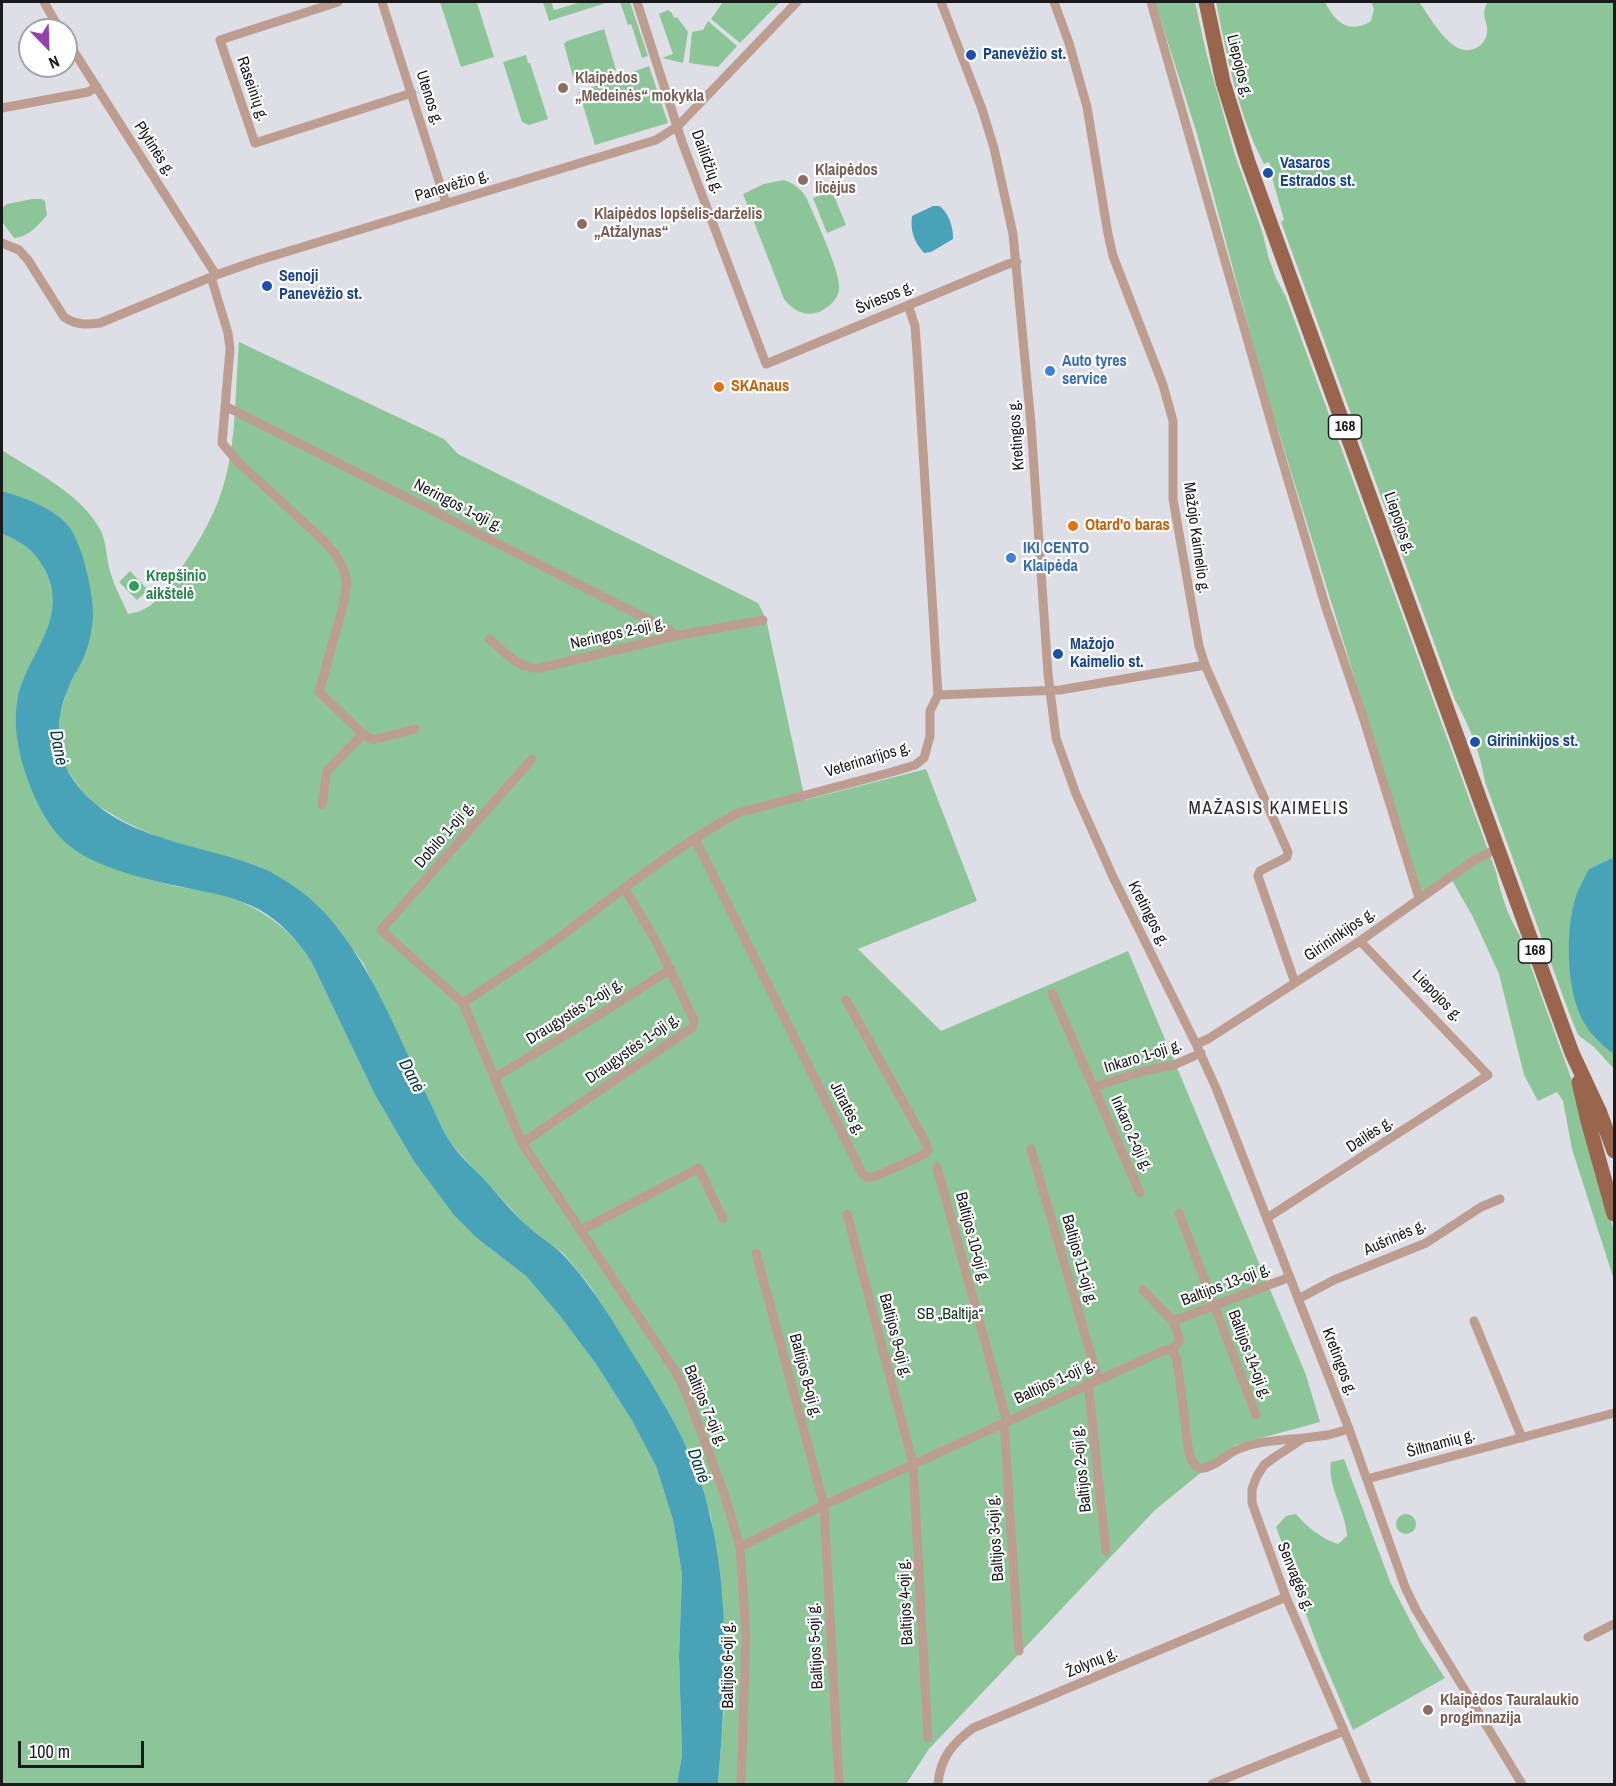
<!DOCTYPE html>
<meta charset="utf-8">
<style>
body{margin:0}
#map{position:relative;width:1616px;height:1786px;overflow:hidden;background:#dedee7;font-family:"Archivo Narrow",sans-serif}
canvas{display:block}
.frame{position:absolute;inset:0;border:3px solid #1a1a1d;pointer-events:none}
.north{position:absolute;left:18px;top:18px;width:60px;height:60px;box-sizing:border-box;background:#fff;border:2px solid #a3a3a5;border-radius:50%;rotate:157deg;font-size:16px;font-weight:700;line-height:24px;text-align:center;color:#1a1a1d}
.north::after{content:'';display:block;margin:auto;width:21px;height:27px;background:#9640ae;clip-path:polygon(50% 0,100% 100%,50% 72%,0 100%)}
.scale{position:absolute;left:18px;top:1741px;width:126px;height:27px;box-sizing:border-box;border:3px solid #1a1a1d;border-top:0;padding-left:8px;font-size:18px;line-height:21px;white-space:nowrap;color:#1a1a1d;-webkit-text-stroke:4px #fff;paint-order:stroke}
</style>
<div id="map">
<canvas width="1616" height="1786"></canvas>
<div class="frame"></div>
<div class="north">N</div>
<div class="scale">100 m</div>
</div>
<script>
const ctx = document.querySelector('canvas').getContext('2d');
ctx.lineJoin = 'round';
function fillPath(path, color) {
  ctx.fillStyle = color;
  ctx.fill(path, 'evenodd');
}
function strokePath(path, color, width, dash) {
  ctx.strokeStyle = color;
  ctx.lineWidth = width;
  ctx.lineCap = dash ? 'butt' : 'round';
  ctx.setLineDash(dash || []);
  ctx.stroke(path);
}
function drawText(font, color, halo, rows, align = 'center') {
  ctx.font = font + ' "Archivo Narrow",sans-serif';
  ctx.lineWidth = 4.5;
  ctx.setLineDash([]);
  ctx.textBaseline = 'middle';
  ctx.strokeStyle = halo;
  ctx.fillStyle = color;
  for (const [text, x, y, turn = 0] of rows) {
    ctx.save();
    ctx.translate(x, y);
    ctx.rotate((+turn || 0) * Math.PI / 180);
    ctx.textAlign = isNaN(turn) ? turn : align;
    if (halo) ctx.strokeText(text, 0, 0);
    ctx.fillText(text, 0, 0);
    ctx.restore();
  }
}
fillPath(new Path2D(`
 M440,2H482L477,3L494,57L461,67Z
 M543,2H551L554,10L581,2H609L549,21Z
 M620,2H630L648,56L642,58L631,24L628,25Z
 M723,2H780L740,43L711,19Z
 M1155,2H1195L1207,56L1234,152L1263,234L1268,256L1276,278L1286,297L1496,872C1501,894 1507,914 1519,934L1571,1078L1614,1231V1280L1572,1149L1563,1101L1557,1092L1538,1101L1524,1075L1499,974L1473,917L1449,875L1421,893L1263,381L1197,134Z
 M1216,2H1325C1335,22 1349,35 1371,21L1374,9L1371,2H1419C1431,18 1452,60 1476,48C1482,45 1486,40 1487,33C1489,21 1479,16 1488,2H1614V857L1589,869L1573,906L1593,1036L1614,1054V1069L1594,1047L1578,1035L1568,1010L1485,782C1480,752 1470,727 1455,700L1281,222L1284,220L1271,174L1272,171L1269,162L1264,164C1238,114 1227,56 1216,2Z
 M668,10L672,13L674,18L677,17L688,32L683,63L662,58L673,54L659,14Z
 M708,21L737,46L718,67L689,63L692,32L703,30Z
 M604,29L616,70L579,84L573,77L564,44L567,41Z
 M526,55L528,63H530L548,119L529,125L522,122L503,62Z
 M649,66L668,123L595,145L579,92Z
 M784,180C795,184 801,189 807,199C814,216 843,276 839,291C836,302 826,310 816,313C802,316 792,309 784,299L743,194L764,184Z
 M832,191L846,225L827,233L813,198Z
 M32,199H42L45,201L47,215C38,226 28,237 14,238L3,223L2,208L7,204Z
 M239,342L444,439L458,454L758,603L766,619L805,800L926,769L977,901L858,949L941,1031L1128,951L1306,1375L1320,1422L1235,1445L1155,1510L929,1749L906,1784H718L725,1697L722,1593L711,1516L688,1449L661,1399L590,1286L564,1254L527,1226L449,1142L363,963L340,931L316,904L288,884L259,866L160,838L125,822L95,804L82,791L66,768L58,737L60,715L67,689L87,650L68,525C48,509 27,498 2,491V450C35,472 82,494 101,531C107,544 106,558 110,571C114,586 122,600 128,614C154,610 161,595 176,576C195,548 213,520 223,487C237,442 235,388 239,342Z
 M2,534L21,541L39,558L49,579L54,600L50,626L25,676L17,704L114,868C128,872 143,878 158,882C178,888 200,889 221,895C259,906 289,927 311,961L374,1093L413,1160L478,1239L526,1276L560,1316L596,1364L631,1419L656,1466L673,1520L682,1574L679,1657L682,1755L677,1784H2Z
 M130,571L148,590L137,600L119,582Z
 M1344,1459L1391,1584L1422,1643L1445,1678L1353,1730L1321,1655L1294,1582L1292,1570L1276,1527L1286,1516L1296,1514C1307,1527 1322,1539 1338,1544L1347,1536C1346,1511 1327,1487 1331,1462Z
 M1396 1524a10 10 0 1 1 20 0a10 10 0 1 1-20 0Z`), '#8cc698');
fillPath(new Path2D(`
 M933,206H939C948,211 954,228 953,239L931,252L924,253C914,242 910,231 912,216Z
 M2,491C23,497 51,507 67,524C82,541 94,595 93,617C92,627 90,640 87,649C83,662 74,674 69,686C57,713 54,746 69,773C107,837 191,842 255,865C276,873 300,889 316,904C367,952 399,1039 430,1102C436,1114 441,1127 448,1139C456,1152 469,1164 480,1175C497,1193 512,1213 531,1229C543,1239 558,1248 568,1260C594,1289 613,1322 633,1354C652,1384 671,1414 686,1446C733,1544 728,1678 718,1784H677L682,1755L679,1657L682,1574L673,1520L656,1466L631,1419L596,1364L560,1316L526,1276L478,1239L454,1215L413,1160L374,1093L311,961C297,940 282,923 260,910C236,897 208,892 182,887C151,881 95,867 71,847C57,837 46,820 38,804C24,774 12,737 17,703C24,655 71,622 45,570C35,551 22,541 2,534Z
 M1614,857V1054C1601,1045 1588,1032 1581,1017C1567,985 1566,941 1573,907C1575,895 1583,881 1589,869Z`), '#49a3b8');
strokePath(new Path2D(`
 M44,2L60,30
 M338,2L220,40L255,143L412,93
 M382,2L446,203
 M637,2L682,142L766,364L1008,264L1017,262
 M941,2L982,109L994,148L1013,234L1031,424L1048,674L1056,738L1076,794L1113,877L1196,1044L1216,1088L1349,1429L1405,1587L1416,1610L1522,1784
 M1054,2L1069,43L1087,107L1108,234L1113,256L1163,385L1173,421V499L1199,646L1205,665L1288,852L1287,857L1260,871L1258,876L1295,983
 M1151,2L1277,443L1326,608L1363,717L1419,898
 M66,39L216,275
 M2,108L88,92L97,87
 M2,243L19,250L28,260L64,317C76,325 86,325 100,323L216,275L256,261L656,140L678,126L797,2
 M211,277L228,333L230,349L222,443L237,461L322,539L336,555L344,570L347,583L343,606L319,692L363,734
 M225,406L671,631L675,636
 M489,639C505,652 519,670 540,668L675,636L763,620
 M938,695L1060,690L1205,665
 M532,759L381,930L463,1003L522,1143L675,1371L687,1395L724,1493L740,1547L746,1635L741,1784
 M322,805L327,771L363,734L373,740L415,729
 M695,839L862,1173L866,1177H874L923,1155L928,1151L926,1143L846,1000
 M1052,993L1140,1193
 M463,1003C497,980 532,958 565,933C621,891 676,846 738,813L892,772L915,765L924,758L930,736V711L938,695L917,353L915,326L908,305
 M1196,1044L1208,1039L1360,941L1473,861L1498,848
 M494,1078L586,1023L671,969
 M1094,1087L1144,1071L1174,1065L1201,1053
 M522,1143L693,1027L694,1020L657,943L625,889
 M1031,1149L1098,1379
 M937,1167L1007,1422
 M1179,1213L1256,1415
 M847,1214L913,1464L928,1738
 M1267,1218L1488,1075L1360,941
 M580,1231L699,1168L723,1219
 M756,1253L824,1505L839,1784
 M1143,1290L1173,1321
 M1298,1299L1334,1280L1426,1243L1481,1207L1500,1199
 M1474,1321L1522,1438
 M1172,1350L1180,1340L1173,1321L1290,1277
 M1088,1383L1106,1551
 M1004,1423L1019,1651
 M1349,1429L1328,1435L1304,1438L1275,1457L1264,1465L1257,1476L1252,1489V1503L1286,1597L1367,1784
 M1367,1479L1614,1413
 M740,1547L824,1505L1165,1350H1172L1177,1360L1189,1453C1191,1458 1193,1466 1200,1468C1210,1470 1225,1456 1234,1451C1255,1441 1281,1440 1304,1438
 M1588,1637L1614,1624
 M938,1784C940,1758 953,1743 973,1728L1286,1597
 M1212,1784L1344,1731`), '#bc9d90', 9);
strokePath(new Path2D(`
 M1206,2L1223,82L1248,162L1572,1053L1600,1113L1614,1151
 M1579,1082L1588,1121L1614,1214`), '#9a654d', 15);
for (const [x, y, r, color] of [
 [971,55,6,"#1a4fb4"],
 [563,88,6,"#8d6e63"],
 [1268,173,6,"#1a4fb4"],
 [803,180,6,"#8d6e63"],
 [582,224,6,"#8d6e63"],
 [267,286,6,"#1a4fb4"],
 [1050,371,6,"#3f7fe0"],
 [719,387,6,"#e8710a"],
 [1073,526,6,"#e8710a"],
 [1011,558,6,"#3f7fe0"],
 [134,586,6,"#2e9e5b"],
 [1058,654,6,"#1a4fb4"],
 [1475,742,6,"#1a4fb4"],
 [1428,1710,6,"#8d6e63"]
]) {
  const dot = new Path2D();
  dot.arc(x, y, r, 0, 2 * Math.PI);
  ctx.fillStyle = color;
  ctx.fill(dot);
  strokePath(dot, '#fff', 2);
}
for (const [x, y, w] of [
 [1345,427,33],
 [1535,951,33]
]) {
  const box = new Path2D();
  box.roundRect(x - w / 2, y - 12, w, 24, 4.5);
  ctx.fillStyle = '#fff';
  ctx.fill(box);
  strokePath(box, '#1a1a1d', 1.5);
}
drawText('bold 15px', '#1a1a1d', null, [
 ["168",1345,427],
 ["168",1535,951]
]);
drawText('bold 16px', '#164399', '#fff', [
 ["Panevėžio st.",983,55],
 ["Vasaros",1280,164],
 ["Estrados st.",1280,182],
 ["Senoji",279,277],
 ["Panevėžio st.",279,295],
 ["Mažojo",1070,645],
 ["Kaimelio st.",1070,663],
 ["Girininkijos st.",1487,742]
], 'left');
drawText('16px', '#1a1a1d', '#fff', [
 ["Liepojos g.",1239,66,76],
 ["Raseinių g.",252,89,71],
 ["Utenos g.",429,98,72],
 ["Plytinės g.",154,149,57],
 ["Dailidžių g.",707,162,70],
 ["Panevėžio g.",452,186,-17],
 ["Šviesos g.",885,298,-23],
 ["Kretingos g.",1017,435,-94],
 ["Neringos 1-oji g.",458,506,27],
 ["Liepojos g.",1399,523,70],
 ["Mažojo Kaimelio g.",1196,538,82],
 ["Neringos 2-oji g.",618,634,-13],
 ["Veterinarijos g.",868,760,-17],
 ["Dobilo 1-oji g.",445,835,-49],
 ["Kretingos g.",1148,914,63],
 ["Girininkijos g.",1340,935,-34],
 ["Liepojos g.",1437,996,46],
 ["Draugystės 2-oji g.",575,1012,-32],
 ["Draugystės 1-oji g.",633,1049,-35],
 ["Inkaro 1-oji g.",1143,1057,-17],
 ["Jūratės g.",847,1109,63],
 ["Inkaro 2-oji g.",1131,1134,66],
 ["Dailės g.",1370,1135,-33],
 ["Baltijos 10-oji g.",972,1238,75],
 ["Aušrinės g.",1395,1238,-24],
 ["Baltijos 11-oji g.",1079,1260,74],
 ["Baltijos 13-oji g.",1226,1285,-21],
 ["Baltijos 9-oji g.",895,1336,75],
 ["Baltijos 14-oji g.",1249,1355,69],
 ["Kretingos g.",1339,1362,69],
 ["Baltijos 8-oji g.",805,1376,75],
 ["Baltijos 1-oji g.",1055,1382,-25],
 ["Baltijos 7-oji g.",705,1406,67],
 ["Šiltnamių g.",1441,1444,-15],
 ["Baltijos 2-oji g.",1082,1469,-96],
 ["Baltijos 3-oji g.",996,1538,-94],
 ["Senvagės g.",1295,1577,68],
 ["Baltijos 4-oji g.",906,1602,-93],
 ["Baltijos 5-oji g.",816,1646,-93],
 ["Žolynų g.",1092,1663,-23],
 ["Baltijos 6-oji g.",729,1665,-90]
]);
drawText('bold 16px', '#785e54', '#fff', [
 ["Klaipėdos",575,79],
 ["„Medeinės“ mokykla",575,97],
 ["Klaipėdos",815,171],
 ["licėjus",815,189],
 ["Klaipėdos lopšelis-darželis",594,215],
 ["„Atžalynas“",594,233],
 ["Klaipėdos Tauralaukio",1440,1701],
 ["progimnazija",1440,1719]
], 'left');
drawText('bold 16px', '#366cbe', '#fff', [
 ["Auto tyres",1062,362],
 ["service",1062,380],
 ["IKI CENTO",1023,549],
 ["Klaipėda",1023,567]
], 'left');
drawText('bold 16px', '#c56008', '#fff', [
 ["SKAnaus",731,387],
 ["Otard'o baras",1085,526]
], 'left');
drawText('bold 16px', '#27864d', '#fff', [
 ["Krepšinio",146,577],
 ["aikštelė",146,595]
], 'left');
drawText('16px', '#093718', '#fff', [
 ["SB „Baltija“",950,1315]
]);
drawText('italic 18px', '#113b44', '#fff', [
 ["Danė",58,748,79],
 ["Danė",411,1076,62],
 ["Danė",698,1466,70]
]);
ctx.letterSpacing = '1.5px';
drawText('18px', '#2b2b32', '#fff', [
 ["MAŽASIS KAIMELIS",1269,809]
]);
ctx.letterSpacing = '0px';
</script>
